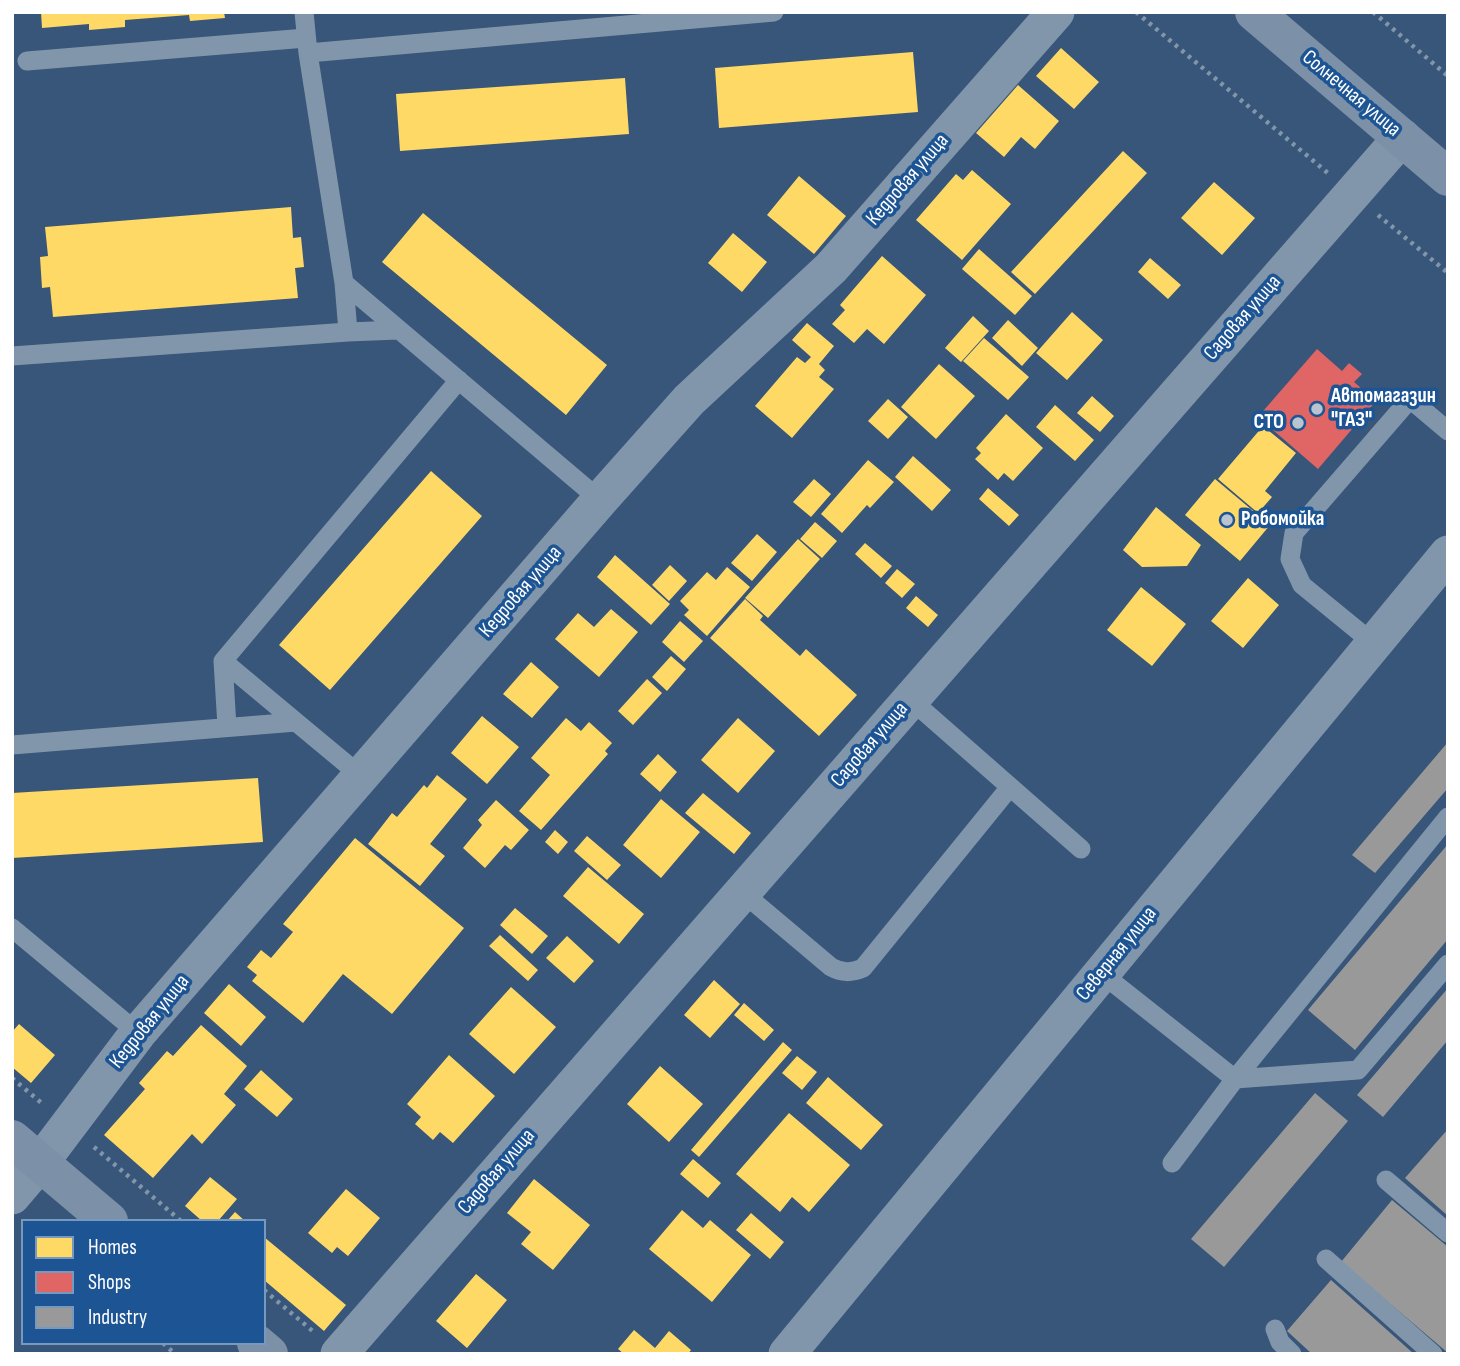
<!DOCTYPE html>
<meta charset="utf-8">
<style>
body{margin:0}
#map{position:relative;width:1460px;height:1366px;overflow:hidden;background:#385679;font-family:"Sofia Sans Condensed",sans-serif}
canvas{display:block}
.frame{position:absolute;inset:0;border:14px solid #fff;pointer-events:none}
.legend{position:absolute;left:21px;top:1219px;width:245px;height:126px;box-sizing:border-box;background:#1d5594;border:2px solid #7799bf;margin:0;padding:9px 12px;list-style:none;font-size:21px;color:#fff}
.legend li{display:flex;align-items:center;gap:14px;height:35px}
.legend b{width:35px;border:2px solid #7799bf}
</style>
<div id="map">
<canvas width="1460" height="1366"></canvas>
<div class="frame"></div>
<ul class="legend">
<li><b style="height:19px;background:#ffd966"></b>Homes</li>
<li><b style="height:19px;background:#e06666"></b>Shops</li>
<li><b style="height:19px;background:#999"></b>Industry</li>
</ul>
</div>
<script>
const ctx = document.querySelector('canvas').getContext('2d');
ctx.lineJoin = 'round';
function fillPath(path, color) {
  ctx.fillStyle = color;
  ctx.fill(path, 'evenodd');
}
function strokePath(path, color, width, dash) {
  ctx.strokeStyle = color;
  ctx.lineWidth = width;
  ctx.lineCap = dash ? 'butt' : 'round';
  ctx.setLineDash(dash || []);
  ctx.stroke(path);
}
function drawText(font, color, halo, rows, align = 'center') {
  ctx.font = font + ' "Sofia Sans Condensed",sans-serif';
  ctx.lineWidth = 7;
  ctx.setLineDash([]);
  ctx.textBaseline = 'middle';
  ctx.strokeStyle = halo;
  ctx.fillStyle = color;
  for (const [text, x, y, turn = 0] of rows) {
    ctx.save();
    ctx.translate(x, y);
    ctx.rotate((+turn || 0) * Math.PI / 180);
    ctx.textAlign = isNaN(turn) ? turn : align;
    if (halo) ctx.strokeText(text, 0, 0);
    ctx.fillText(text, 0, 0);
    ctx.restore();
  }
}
fillPath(new Path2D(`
 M41,12H224L225,18L190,21L189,15L125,20V27L89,30V24L42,28Z
 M1061,48L1099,82L1074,109L1036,76Z
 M913,52L918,112L719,128L715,68Z
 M625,78L629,134L400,151L396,94Z
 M1018,85L1059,121L1035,149L1021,137L1004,157L976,133Z
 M1123,151L1147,173L1035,294L1011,272Z
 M972,170L1011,204L962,260L916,220L956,174L963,180Z
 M799,176L846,216L814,254L767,215Z
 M1214,182L1255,218L1222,255L1181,218Z
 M291,207L293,238L301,237L304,267L295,268L298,298L53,317L50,287L42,288L40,257L48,256L45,227Z
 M423,213L607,365L566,415L382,262Z
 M733,233L767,262L742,292L708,263Z
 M979,249L1032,296L1015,315L962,269Z
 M882,256L926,295L884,344L867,329L854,343L832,324L845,310L840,305Z
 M1150,258L1181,285L1168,299L1138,272Z
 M1072,312L1103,340L1067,380L1036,353Z
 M973,316L989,331L961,362L945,348Z
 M1008,320L1038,348L1022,366L992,338Z
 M807,323L834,346L819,364L825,370L819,377L834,389L792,438L755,406L797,357L805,363L811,357L792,340Z
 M984,338L1029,377L1008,400L963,361Z
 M939,364L975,396L936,439L901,407Z
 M1092,396L1114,416L1100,432L1077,413Z
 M888,399L908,417L888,439L868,421Z
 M1055,405L1094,440L1075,461L1036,427Z
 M1006,414L1043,448L1013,481L1004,473L998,480L975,459L981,453L976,448Z
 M1263,426L1296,453L1265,491L1272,497L1258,513L1218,479Z
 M913,456L951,490L932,511L895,477Z
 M868,460L894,482L870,508L867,505L842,533L821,514Z
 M431,471L482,516L330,690L279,645Z
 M814,479L831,494L811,517L793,502Z
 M1215,479L1270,525L1240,561L1185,515Z
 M988,488L1019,515L1009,526L979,499Z
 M1156,507L1201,545L1187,566L1142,567L1123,550Z
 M815,522L837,541L822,558L800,539Z
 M757,534L777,552L752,581L731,563Z
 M798,539L820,559L768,618L745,598Z
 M865,543L892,566L881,578L855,554Z
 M615,555L670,604L651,625L597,577Z
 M670,565L687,581L669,601L652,585Z
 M727,567L750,587L707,636L684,615L689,610L680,601L707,572L716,580Z
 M897,569L915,584L902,598L885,583Z
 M1248,578L1279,605L1243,648L1211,621Z
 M1141,587L1186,624L1152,666L1107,630Z
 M916,596L938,615L928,627L906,608Z
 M745,599L763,616L760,620L800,656L806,649L857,695L819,736L710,638Z
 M611,609L638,632L599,677L555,639L578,613L594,627Z
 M680,621L703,641L684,662L662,642Z
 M671,656L686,669L667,691L652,677Z
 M531,662L559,687L532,718L503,694Z
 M647,679L662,693L633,725L618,711Z
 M482,716L519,747L487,784L451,753Z
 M566,718L581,731L589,722L612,743L605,751L608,754L541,830L519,811L550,775L531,758Z
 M738,718L775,751L738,793L701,760Z
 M658,754L677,772L660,792L640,774Z
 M437,775L467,799L430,844L445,856L420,886L368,844L392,813L397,817L424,785L427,788Z
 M258,778L263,842L12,858V793Z
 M703,793L751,833L734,854L685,813Z
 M661,799L700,832L661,878L623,845Z
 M496,800L529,830L511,850L505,845L485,868L463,848L482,825L478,820Z
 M555,830L568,842L558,854L545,842Z
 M587,836L621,865L607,880L574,851Z
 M355,838L464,928L392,1014L343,974L303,1023L252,981L257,975L247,967L261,950L271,958L293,932L283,924Z
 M588,867L644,914L619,944L563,896Z
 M515,908L548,936L532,954L500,925Z
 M500,935L538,970L528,981L489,946Z
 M567,936L594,961L574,983L546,958Z
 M714,980L740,1004L710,1038L684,1015Z
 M229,984L266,1017L241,1046L204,1013Z
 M511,987L556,1027L514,1074L469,1034Z
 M744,1003L774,1030L764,1041L734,1015Z
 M19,1024L55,1055L31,1083L12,1067V1032Z
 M201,1025L247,1066L224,1094L236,1105L202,1144L192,1134L153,1178L104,1135L145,1089L139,1083L167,1051L173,1056Z
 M783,1042L792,1050L699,1157L691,1150Z
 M449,1055L495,1096L453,1143L440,1132L433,1140L415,1124L421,1117L407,1104Z
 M797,1056L817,1072L802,1090L782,1073Z
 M660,1066L703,1104L669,1142L627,1104Z
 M261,1070L293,1099L277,1117L244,1089Z
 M828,1077L883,1125L861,1150L806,1103Z
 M789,1113L850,1165L809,1212L792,1197L780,1212L736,1174Z
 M693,1159L721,1183L708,1198L680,1174Z
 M210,1177L237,1199L218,1221H202L185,1206Z
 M534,1179L590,1225L553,1270L521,1244L531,1232L507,1213Z
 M346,1189L380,1218L348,1256L337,1247L332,1253L308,1233Z
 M682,1210L703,1228L710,1220L751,1255L712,1302L649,1249Z
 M235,1212L245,1221H227Z
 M751,1213L784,1242L770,1259L736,1230Z
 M264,1237L346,1305L324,1331L264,1280Z
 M476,1274L507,1300L467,1348L436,1321Z
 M634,1330L655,1348L669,1331L691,1350L688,1354H624L618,1349Z`), '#ffd966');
fillPath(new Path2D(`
 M1317,349L1342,371L1349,363L1362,374L1354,382L1376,401L1318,469L1258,417Z`), '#e06666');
fillPath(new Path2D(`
 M1448,742V788L1375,873L1352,855Z
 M1448,844V939L1355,1050L1308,1010Z
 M1448,988V1040L1383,1117L1357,1095Z
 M1315,1093L1348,1121L1224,1267L1191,1239Z
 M1448,1129V1216L1405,1178Z
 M1392,1200L1448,1247V1353L1341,1262Z
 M1331,1280L1414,1354H1312L1287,1331Z`), '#999');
strokePath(new Path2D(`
 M1136,12L1329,174
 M1373,12L1448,76
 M1378,215L1448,273
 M12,1078L44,1105
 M94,1147L181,1221
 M264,1290L315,1333
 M163,1343L175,1354`), '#8196ab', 4.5, [3.5, 5]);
strokePath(new Path2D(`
 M304,12L308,53L344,283L600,500
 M308,53L774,12
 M27,61L306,38
 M348,332L398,330
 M12,356L348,332L344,283
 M1373,643L1302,585L1290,559L1294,533L1410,399L1448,431
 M223,661L227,727
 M910,699L1081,849
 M296,722L223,661L459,380
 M12,745L296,722L361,776
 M742,892L831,967C842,973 851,973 863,968L1010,787
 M12,928L138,1033
 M1101,973L1235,1079L1358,1070L1448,964
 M1172,1163L1235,1079L1448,817
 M1386,1180L1448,1233
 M1326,1259L1433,1354
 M1275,1329L1280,1342L1292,1354`), '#8196ab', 19);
strokePath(new Path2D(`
 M12,1196L40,1163L138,1033L600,500L689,400L831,268L1056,12
 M339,1354L1402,137
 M787,1354L1448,554`), '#8196ab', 37);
strokePath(new Path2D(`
 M1254,12L1448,177
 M12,1139L109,1221
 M256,1343L269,1354`), '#7c91a8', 38);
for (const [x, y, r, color] of [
 [1317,409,7,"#b9c4d0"],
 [1298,423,7,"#b9c4d0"],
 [1227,520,7,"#b9c4d0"]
]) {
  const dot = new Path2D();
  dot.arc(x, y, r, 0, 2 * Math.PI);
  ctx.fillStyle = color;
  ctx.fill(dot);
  strokePath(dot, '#1d5594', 2.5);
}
drawText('21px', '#fff', '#1d5594', [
 ["Солнечная улица",1351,94,40],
 ["Кедровая улица",908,180,-49],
 ["Садовая улица",1243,318,-49],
 ["Кедровая улица",521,592,-49],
 ["Садовая улица",870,745,-49],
 ["Северная улица",1117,954,-51],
 ["Кедровая улица",150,1022,-51],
 ["Садовая улица",497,1172,-49]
]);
drawText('bold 21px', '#fff', '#1d5594', [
 ["Автомагазин",1331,397],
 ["\"ГАЗ\"",1331,421],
 ["СТО",1284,423,"right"],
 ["Робомойка",1241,520]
], 'left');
</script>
